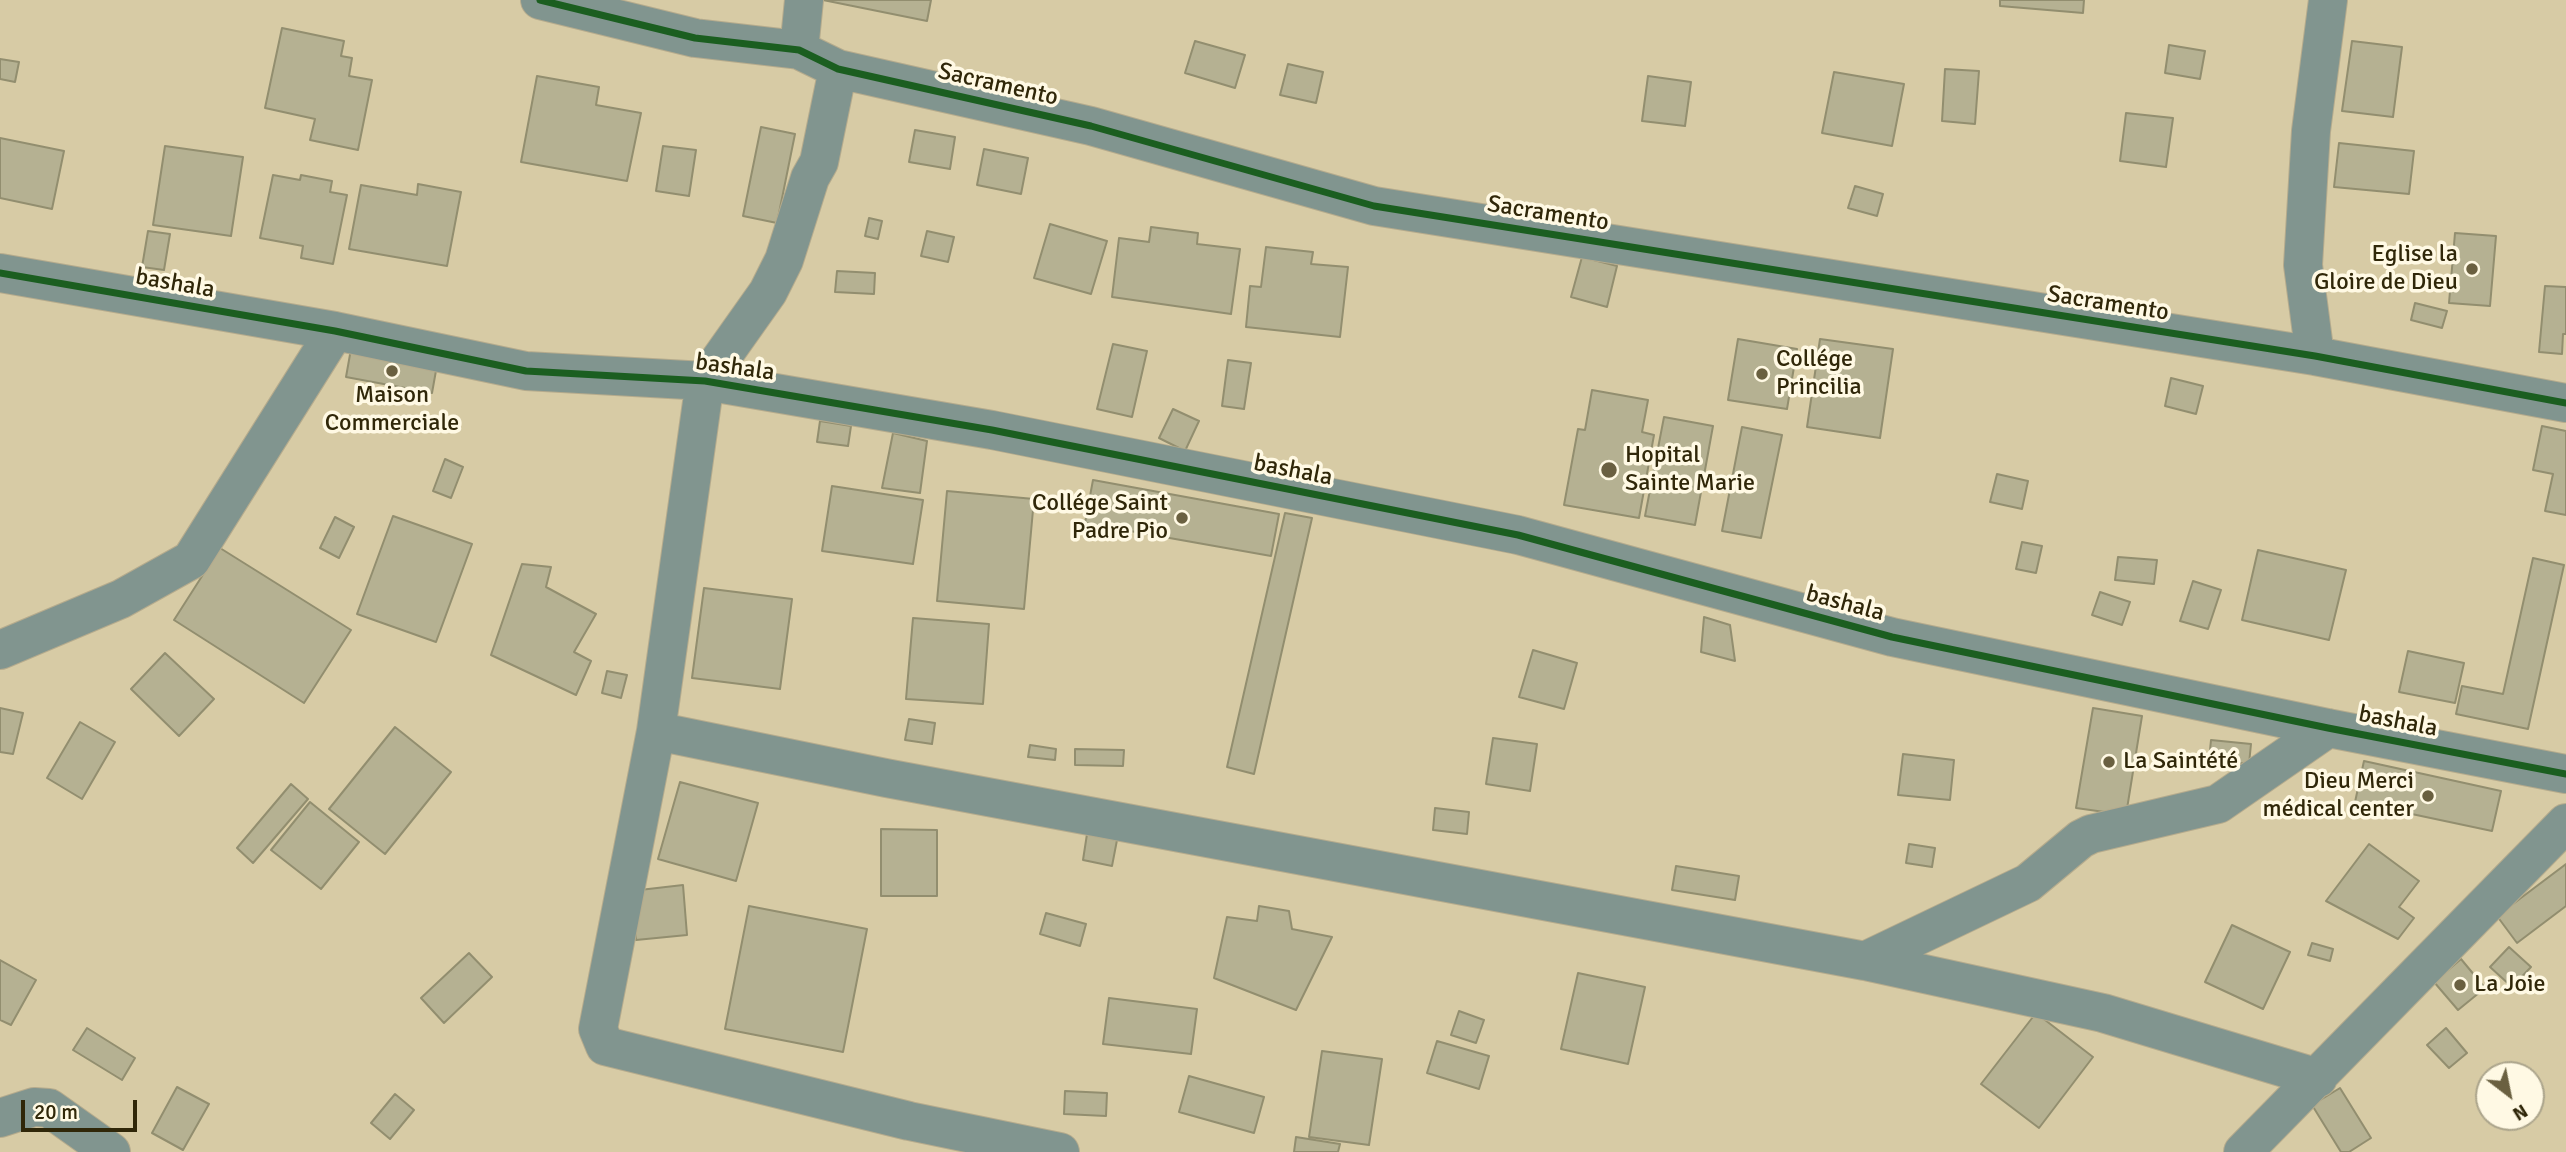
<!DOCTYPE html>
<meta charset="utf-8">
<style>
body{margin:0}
#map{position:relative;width:2566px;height:1152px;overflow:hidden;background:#d7cba5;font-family:Signika,sans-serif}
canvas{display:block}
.north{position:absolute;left:2475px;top:1061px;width:70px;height:70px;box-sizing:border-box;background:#fff9e4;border:2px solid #aca58c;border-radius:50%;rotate:148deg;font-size:19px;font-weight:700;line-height:28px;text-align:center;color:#302709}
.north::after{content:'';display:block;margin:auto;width:24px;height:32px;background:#6a6040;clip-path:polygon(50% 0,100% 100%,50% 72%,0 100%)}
.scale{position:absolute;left:21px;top:1100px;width:116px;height:32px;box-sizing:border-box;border:4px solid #302709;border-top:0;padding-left:9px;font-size:21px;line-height:24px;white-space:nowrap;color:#302709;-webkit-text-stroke:5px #fff9e4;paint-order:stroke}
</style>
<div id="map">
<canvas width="2566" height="1152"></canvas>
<div class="north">N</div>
<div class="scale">20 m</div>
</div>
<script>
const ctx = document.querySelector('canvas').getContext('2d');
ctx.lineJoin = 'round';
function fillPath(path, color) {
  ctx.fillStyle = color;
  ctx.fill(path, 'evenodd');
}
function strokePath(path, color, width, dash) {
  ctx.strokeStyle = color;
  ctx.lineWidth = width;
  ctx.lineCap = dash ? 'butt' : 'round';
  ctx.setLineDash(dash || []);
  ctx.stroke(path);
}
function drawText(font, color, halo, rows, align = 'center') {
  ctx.font = font + ' Signika,sans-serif';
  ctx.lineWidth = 7;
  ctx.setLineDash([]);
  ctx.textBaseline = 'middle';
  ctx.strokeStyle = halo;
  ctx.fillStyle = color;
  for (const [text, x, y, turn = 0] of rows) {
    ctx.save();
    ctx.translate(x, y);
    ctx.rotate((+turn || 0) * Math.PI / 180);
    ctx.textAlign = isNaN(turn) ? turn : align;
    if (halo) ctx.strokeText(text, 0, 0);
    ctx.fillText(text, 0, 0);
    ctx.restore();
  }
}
const building = new Path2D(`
 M823,0H931L927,21Z
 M2000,0H2084L2083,13L2000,6Z
 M282,28L344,41L341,56L352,58L349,76L372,80L358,150L310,140L315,119L265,108Z
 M1195,41L1245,55L1235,88L1185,73Z
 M2352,41L2402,47L2393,117L2342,111Z
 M2169,45L2205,51L2200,79L2165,73Z
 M0,59L19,62L15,82L0,79Z
 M1288,64L1323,72L1316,103L1280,95Z
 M1945,69L1979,71L1975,124L1942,121Z
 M1834,72L1904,84L1892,146L1822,133Z
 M537,76L599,87L596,105L641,113L627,181L521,162Z
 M1648,76L1691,82L1685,126L1642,121Z
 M2126,113L2173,118L2166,167L2120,161Z
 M761,127L795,134L777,223L743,216Z
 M915,130L955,137L950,169L909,162Z
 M0,138L64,151L52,209L0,198Z
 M2339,143L2414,151L2409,194L2334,187Z
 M165,146L243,157L231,236L153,225Z
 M663,146L696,150L689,196L656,191Z
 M984,149L1028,158L1021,194L977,185Z
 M273,175L300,180L301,175L332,181L330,192L347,195L333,264L301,258L303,246L260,238Z
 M418,184L461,192L447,266L349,249L361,185L417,195Z
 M1855,186L1883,194L1877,216L1848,208Z
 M869,218L882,221L878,239L865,236Z
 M1050,224L1107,241L1091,294L1034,278Z
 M1151,227L1198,233L1197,244L1240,249L1231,314L1112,297L1119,238L1149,242Z
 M148,231L170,234L164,270L142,267Z
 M927,231L954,237L948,262L921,256Z
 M2455,233L2496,236L2490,306L2449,303Z
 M1266,247L1313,252L1311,264L1348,267L1340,337L1246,327L1250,286L1261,287Z
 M1582,257L1617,266L1607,307L1571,297Z
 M837,271L875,273L874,294L835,292Z
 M2545,286L2566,287V334H2563L2562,354L2539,352Z
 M2415,303L2447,311L2442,328L2411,320Z
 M1738,339L1797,349L1787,409L1728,400Z
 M1820,339L1893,349L1880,438L1807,427Z
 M1113,344L1147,351L1132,417L1097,409Z
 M351,349L437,365L432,393L346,377Z
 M1228,360L1251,363L1244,409L1222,406Z
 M2171,378L2203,386L2196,414L2165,406Z
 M1592,390L1648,400L1642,432L1654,435L1639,518L1564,505L1578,429L1585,430Z
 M1173,409L1199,421L1185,451L1159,438Z
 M1664,417L1713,426L1695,525L1645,516Z
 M820,421L851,426L848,446L817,442Z
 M2542,426L2566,431V515L2545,511L2553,474L2533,470Z
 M1742,427L1782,435L1761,538L1722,531Z
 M893,433L927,441L920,493L882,488Z
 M445,459L463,467L451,498L433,491Z
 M1997,474L2028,481L2022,509L1990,502Z
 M1093,480L1279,514L1271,556L1085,523Z
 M832,486L923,500L913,564L822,551Z
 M947,491L1034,499L1024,609L937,601Z
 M1285,513L1312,518L1254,774L1227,767Z
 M393,516L472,544L436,642L357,614Z
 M335,517L354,527L339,558L320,548Z
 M2022,542L2042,546L2036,573L2016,569Z
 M220,548L351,630L304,703L174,620Z
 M2258,550L2346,570L2329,640L2242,620Z
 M2118,557L2157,560L2154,584L2115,580Z
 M2533,558L2564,565L2528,729L2456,714L2462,686L2503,694Z
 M522,564L551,567L546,587L596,614L574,652L591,661L576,695L491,655Z
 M2193,581L2221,590L2208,629L2180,621Z
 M704,588L792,599L780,689L692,678Z
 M2100,592L2130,602L2122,625L2092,615Z
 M1704,617L1730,625L1735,661L1701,652Z
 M913,618L989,624L983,704L906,699Z
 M1533,650L1577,663L1564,709L1519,697Z
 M2408,651L2464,663L2455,703L2399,692Z
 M165,653L214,699L179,736L131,689Z
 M607,671L627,675L621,698L602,693Z
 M0,708L23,713L13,754L0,752Z
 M2093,708L2142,716L2126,815L2076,808Z
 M909,719L935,723L932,744L905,740Z
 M80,722L115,742L82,799L47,778Z
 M395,727L451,772L385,854L329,809Z
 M1493,738L1537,744L1530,791L1486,784Z
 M2211,740L2251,744L2249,764L2209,760Z
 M1030,745L1056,749L1055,760L1028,757Z
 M1075,749L1124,750L1123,766L1075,765Z
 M1903,754L1954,760L1950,800L1898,795Z
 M2364,761L2501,791L2492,831L2355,802Z
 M680,782L758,803L736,881L658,859Z
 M291,784L308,799L253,863L237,848Z
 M310,802L359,842L321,889L271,850Z
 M1435,808L1469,812L1467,834L1433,830Z
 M881,829L937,830V896H881Z
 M1087,834L1117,840L1112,866L1083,860Z
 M1909,844L1935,848L1932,867L1906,863Z
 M2369,844L2419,881L2399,907L2414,918L2398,939L2326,901Z
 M2566,864V906L2517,943L2497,916Z
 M1676,866L1739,876L1735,900L1672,890Z
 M683,885L687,935L636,940L631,891Z
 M749,906L867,929L843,1052L725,1029Z
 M1259,906L1289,911L1292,929L1332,937L1296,1010L1214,978L1227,917L1257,921Z
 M1046,913L1086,924L1080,946L1040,934Z
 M2232,925L2290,952L2263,1009L2205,982Z
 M2312,943L2333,949L2330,961L2308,955Z
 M2509,947L2531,967L2512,987L2490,967Z
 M469,953L492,977L444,1023L421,998Z
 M2461,959L2485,988L2458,1010L2434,982Z
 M0,960L36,980L11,1025L0,1020Z
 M1578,973L1645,987L1628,1064L1561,1049Z
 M1109,998L1197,1009L1191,1054L1103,1044Z
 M1459,1011L1484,1020L1476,1043L1451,1035Z
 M2036,1013L2093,1057L2039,1128L1981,1084Z
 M87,1028L135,1058L122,1080L73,1050Z
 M2446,1028L2467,1053L2449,1068L2427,1045Z
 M1437,1041L1489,1056L1479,1089L1427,1073Z
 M1322,1051L1382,1059L1369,1145L1309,1137Z
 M1189,1076L1264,1097L1254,1133L1179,1112Z
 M177,1087L209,1104L183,1150L152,1133Z
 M2340,1088L2371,1138L2349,1152H2341L2312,1105Z
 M1065,1091L1107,1093L1106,1116L1064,1114Z
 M395,1094L414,1110L390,1139L371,1123Z
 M1296,1137L1340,1144L1338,1152H1294Z`);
fillPath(building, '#b5b192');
strokePath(building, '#928e6f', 2);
const street = new Path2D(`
 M540,0L695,38L799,50L838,69L1091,126L1374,206L2315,356L2566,403
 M799,50L804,0
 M838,69L819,162L810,178L784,260L768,292L705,381L656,731L598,1029L605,1046L909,1121L1060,1152
 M0,273L335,331L526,371L705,381L992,430L1518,535L1892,637L2328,728L2566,774
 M2315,356L2303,265L2311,131L2328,0
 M0,650L121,599L191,560L335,331
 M656,731L886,778L1865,961L2103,1013L2318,1078
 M1865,961L2028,883L2081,839L2091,834L2218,804L2328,728
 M0,1118L34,1107L49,1108L111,1152
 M2243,1152L2566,823`);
strokePath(street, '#b5ab8d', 40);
strokePath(street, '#81958f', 38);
strokePath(new Path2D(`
 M540,0L695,38L799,50L838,69L1091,126L1374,206L2315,356L2566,403
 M0,273L335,331L526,371L705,381L992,430L1518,535L1892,637L2328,728L2566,774`), '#1b5e20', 7);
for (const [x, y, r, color] of [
 [2472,269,7,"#6a6040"],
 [392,371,7,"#6a6040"],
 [1762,374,7,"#6a6040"],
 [1609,470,9,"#6a6040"],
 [1182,518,7,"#6a6040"],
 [2109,762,7,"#6a6040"],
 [2428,796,7,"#6a6040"],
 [2460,985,7,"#6a6040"]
]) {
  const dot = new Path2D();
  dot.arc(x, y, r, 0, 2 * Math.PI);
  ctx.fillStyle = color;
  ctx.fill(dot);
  strokePath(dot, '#fff9e4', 2.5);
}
drawText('24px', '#302709', '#fff9e4', [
 ["Sacramento",998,85,13],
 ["Sacramento",1548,214,9],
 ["bashala",175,284,10],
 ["Sacramento",2108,304,9],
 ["bashala",735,368,8],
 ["bashala",1293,471,11],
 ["bashala",1845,604,15],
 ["bashala",2398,722,11]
]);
drawText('24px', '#302709', '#fff9e4', [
 ["Eglise la",2458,255,"right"],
 ["Gloire de Dieu",2458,283,"right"],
 ["Collége",1776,360],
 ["Princilia",1776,388],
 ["Maison",392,396,"center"],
 ["Commerciale",392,424,"center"],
 ["Hopital",1625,456],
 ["Sainte Marie",1625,484],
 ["Collége Saint",1168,504,"right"],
 ["Padre Pio",1168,532,"right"],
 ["La Saintété",2123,762],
 ["Dieu Merci",2414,782,"right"],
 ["médical center",2414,810,"right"],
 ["La Joie",2474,985]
], 'left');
</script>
